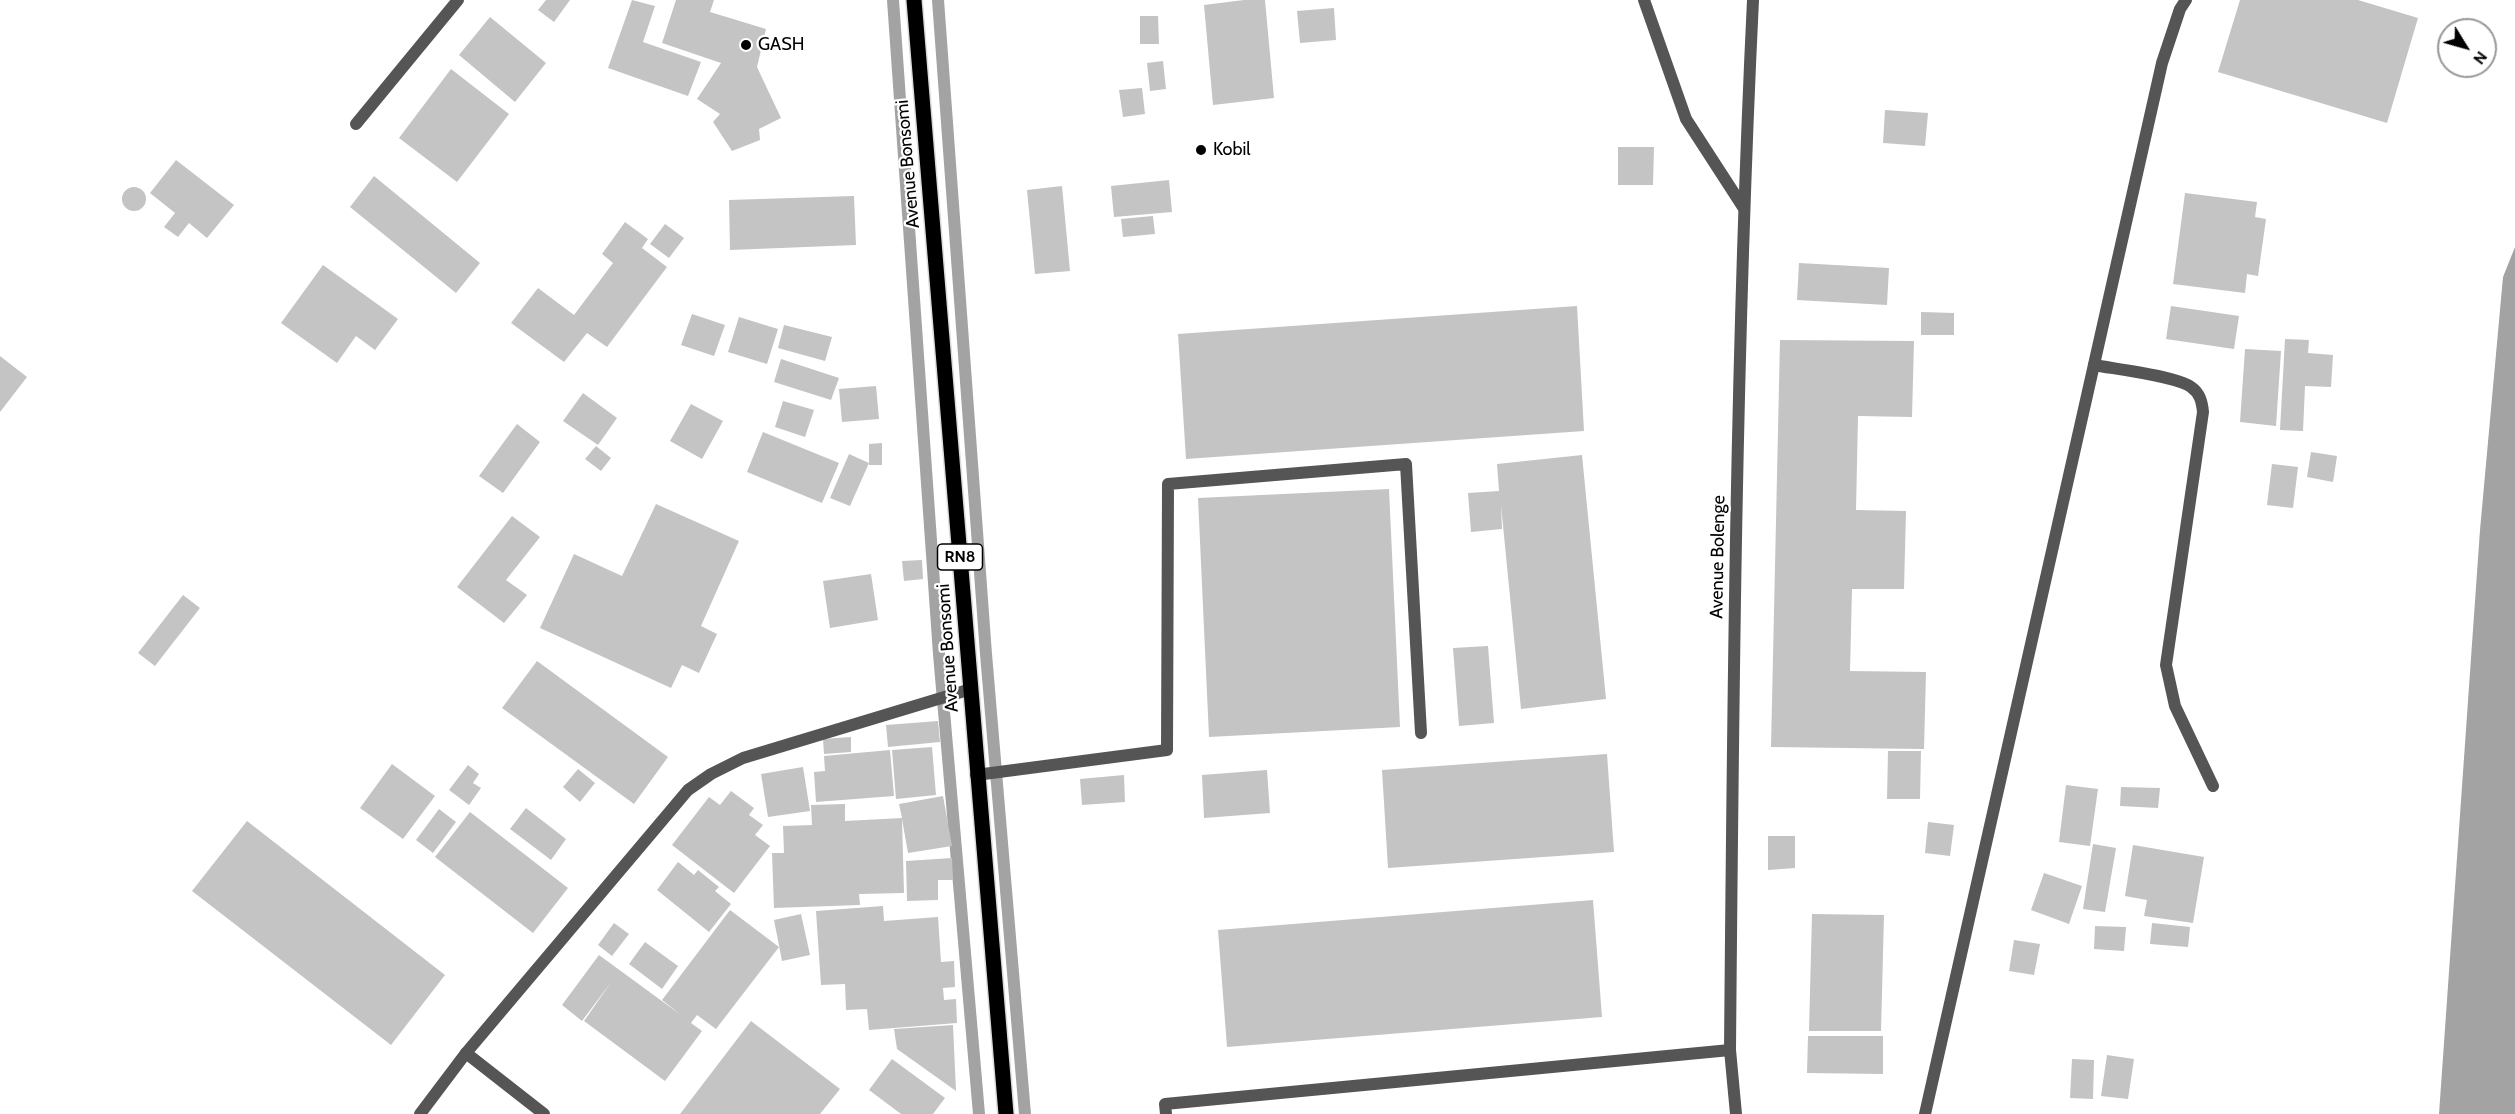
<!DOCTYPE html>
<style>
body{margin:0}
#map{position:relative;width:2515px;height:1114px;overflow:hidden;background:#fff;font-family:Cabin,sans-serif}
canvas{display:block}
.north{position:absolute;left:2437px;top:18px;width:60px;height:60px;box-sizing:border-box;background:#fff;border:2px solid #999;border-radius:50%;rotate:127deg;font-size:16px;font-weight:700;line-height:24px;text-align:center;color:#000}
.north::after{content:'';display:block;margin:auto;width:21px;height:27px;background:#000;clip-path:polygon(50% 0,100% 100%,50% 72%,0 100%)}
</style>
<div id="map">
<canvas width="2515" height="1114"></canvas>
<div class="north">N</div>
</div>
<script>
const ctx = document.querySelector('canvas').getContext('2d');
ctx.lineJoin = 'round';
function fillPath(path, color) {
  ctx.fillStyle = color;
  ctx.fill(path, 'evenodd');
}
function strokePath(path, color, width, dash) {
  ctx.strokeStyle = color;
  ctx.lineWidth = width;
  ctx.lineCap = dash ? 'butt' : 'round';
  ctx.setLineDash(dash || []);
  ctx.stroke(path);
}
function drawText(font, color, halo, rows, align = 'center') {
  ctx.font = font + ' Cabin,sans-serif';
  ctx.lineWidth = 4.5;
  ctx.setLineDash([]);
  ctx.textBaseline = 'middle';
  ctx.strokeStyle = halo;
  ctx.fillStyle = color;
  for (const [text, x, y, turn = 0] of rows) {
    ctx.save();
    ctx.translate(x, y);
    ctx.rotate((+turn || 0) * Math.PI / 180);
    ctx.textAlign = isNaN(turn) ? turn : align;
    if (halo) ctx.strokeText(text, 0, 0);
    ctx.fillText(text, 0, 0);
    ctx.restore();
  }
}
fillPath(new Path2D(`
 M2515,247V1114H2439L2480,530L2503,277Z`), '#a3a3a3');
strokePath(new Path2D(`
 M893,0L939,654L979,1114
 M938,0L986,654L1025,1114`), '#a3a3a3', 12);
fillPath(new Path2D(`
 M546,0H570L554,22L538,10Z
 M632,0L655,6L643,42L701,62L688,96L608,68Z
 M676,0H714L710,12L766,29L757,67L781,118L759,129L760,140L732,151L713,122L720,114L697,99L721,63L662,43Z
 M1244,0H1265L1274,98L1213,105L1204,5Z
 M2240,0H2358L2418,18L2387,123L2218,72Z
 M1334,8L1336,40L1300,43L1297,11Z
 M1140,16H1158L1159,44H1140Z
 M490,17L546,63L515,102L459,55Z
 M1163,61L1166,89L1150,91L1147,63Z
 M451,69L509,114L457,182L399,138Z
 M1142,88L1145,114L1123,117L1119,90Z
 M1885,110L1928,113L1925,146L1883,143Z
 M1618,147H1654L1653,185H1618Z
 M176,160L234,205L207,238L189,223L178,237L164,227L175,213L150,193Z
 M374,176L480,263L456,293L350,207Z
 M1169,180L1172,212L1114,217L1111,186Z
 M1062,186L1070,271L1035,274L1027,190Z
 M122 199a12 12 0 1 1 24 0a12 12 0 1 1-24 0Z
 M2185,193L2257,202L2255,217L2266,219L2258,276L2247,274L2245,293L2173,284Z
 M854,196L856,245L730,250L729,200Z
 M1153,216L1155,234L1123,237L1121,219Z
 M625,222L648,239L642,248L667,267L607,347L587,333L564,362L511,323L538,288L574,315L613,263L602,254Z
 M665,224L684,238L669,258L650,244Z
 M1799,263L1889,268L1887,305L1797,300Z
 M323,265L398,319L375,350L356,336L337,363L281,323Z
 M1577,306L1584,431L1186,459L1178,334Z
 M2171,306L2239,316L2234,349L2166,339Z
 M1921,312L1954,313V335H1921Z
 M692,314L725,325L714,356L681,345Z
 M739,317L778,329L767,364L728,352Z
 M784,325L832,337L825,361L778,348Z
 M2285,339L2309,340L2308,353L2333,355L2331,387L2305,386L2303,431L2280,430Z
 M1780,340L1914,341L1912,417L1858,416L1856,510L1906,511L1904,589H1852L1850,671L1926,672L1924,749L1771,747Z
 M2245,349L2281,351L2276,426L2240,422Z
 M0,356L27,377L0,412Z
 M781,359L839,378L831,400L774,382Z
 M876,386L879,419L842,422L839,389Z
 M583,393L617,418L598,445L563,421Z
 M783,401L814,410L805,437L775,427Z
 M691,404L723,421L702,459L670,441Z
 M517,424L540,442L503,493L479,476Z
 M763,432L839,463L822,503L747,472Z
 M882,443V465H869V444Z
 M596,446L611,458L601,471L585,459Z
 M2311,452L2337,456L2333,482L2307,477Z
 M849,454L869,463L850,506L830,498Z
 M1582,455L1606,699L1521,709L1501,505L1502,529L1471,532L1468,493L1499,491L1497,464Z
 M2272,464L2298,467L2293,508L2267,505Z
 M1389,489L1400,727L1209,737L1198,498Z
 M656,504L739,541L701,626L717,634L699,673L682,665L671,688L540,628L574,554L622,576Z
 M512,516L540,537L506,580L527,595L504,623L457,587Z
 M922,560L923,579L904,581L902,561Z
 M871,574L878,620L830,628L823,581Z
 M183,595L200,608L155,666L138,653Z
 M1488,646L1494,723L1459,726L1453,648Z
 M537,661L668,757L634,804L502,708Z
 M938,721L940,742L888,747L886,725Z
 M851,737V752L824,754L823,739Z
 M932,747L936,795L896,799L892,750Z
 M890,750L894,796L816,802L814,772L825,771L824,756Z
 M1888,751H1921L1920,799H1887Z
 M1607,754L1614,852L1388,868L1382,770Z
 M392,764L435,796L403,839L360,808Z
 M468,765L479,774L473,783L481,788L469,805L449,790Z
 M803,767L810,811L768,817L761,774Z
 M578,769L595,783L580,802L563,787Z
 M1267,770L1270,813L1204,818L1202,775Z
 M1124,775L1125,802L1082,805L1080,779Z
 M2066,785L2098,789L2090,846L2059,842Z
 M2121,787L2160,788L2158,808L2120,806Z
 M731,791L754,808L749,815L763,825L755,835L770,846L734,893L672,845L709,797L720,805Z
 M943,796L952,846L908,853L902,819L904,893L859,894L860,905L774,908L772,853H784L783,826L812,825L811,805L845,804V821L902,818L899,804Z
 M526,808L566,839L551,860L510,829Z
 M439,809L456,822L433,853L416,840Z
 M470,812L568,888L533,933L435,857Z
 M247,821L445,975L391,1045L192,891Z
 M1928,822L1954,825L1950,856L1925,853Z
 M1768,836H1795V868L1768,870Z
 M2093,844L2116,848L2105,912L2083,909Z
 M2133,845L2204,857L2193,923L2144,916L2147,900L2125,896Z
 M952,858L953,880H938V900L907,901L906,861Z
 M678,862L694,875L698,870L719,887L715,891L731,904L709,932L657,890Z
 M2044,873L2082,886L2069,924L2031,910Z
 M1593,900L1602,1017L1227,1047L1218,930Z
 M883,906L884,921L938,917L941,962L954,961L955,987L943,988L944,1000L956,999L957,1023L869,1030L867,1009L846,1010L845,984L821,985L816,911Z
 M730,910L779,947L716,1029L697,1015L691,1023L702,1031L665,1081L584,1021L612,981L582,1021L562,1005L599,955L681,1015L662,1000Z
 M801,914L810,955L782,961L774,920Z
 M1812,914L1884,915L1881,1031H1809Z
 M614,923L629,934L612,956L598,945Z
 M2152,923L2190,927L2188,947L2150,944Z
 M2095,926L2126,927L2124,951L2094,949Z
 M2014,940L2040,944L2034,975L2009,971Z
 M645,942L678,966L662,989L629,964Z
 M751,1021L840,1089L820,1114H680Z
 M953,1025L956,1091L897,1049L894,1029Z
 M1808,1036H1883V1074L1807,1073Z
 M2107,1055L2134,1059L2128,1099L2101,1096Z
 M892,1059L945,1098L933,1114H901L869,1090Z
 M2072,1059L2094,1060L2093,1099L2070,1098Z`), '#c4c4c4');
const primary = new Path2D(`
 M914,0L1006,1114`);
strokePath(primary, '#dbdbdb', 18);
strokePath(new Path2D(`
 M1644,0L1686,119L1743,207
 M2094,365C2115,369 2176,376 2191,387C2200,393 2202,402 2203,412L2166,665L2175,706L2213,786
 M976,775L1167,750L1168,484L1406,464L1421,733
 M466,1053L544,1114
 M1166,1114L1165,1104L1730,1050`), '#555', 12);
strokePath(new Path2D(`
 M356,124L458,0
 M420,1114L466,1053L688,790L711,774L743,758L971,689
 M1925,1114L2162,63L2180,9L2186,0`), '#555', 12);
strokePath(new Path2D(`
 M1736,1114L1730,1050C1733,700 1736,350 1753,0`), '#555', 12);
strokePath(primary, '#000', 15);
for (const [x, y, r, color] of [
 [746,45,6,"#000"],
 [1201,150,6,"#000"]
]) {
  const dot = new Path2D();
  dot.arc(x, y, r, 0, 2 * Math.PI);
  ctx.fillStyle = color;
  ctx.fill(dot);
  strokePath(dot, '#fff', 2);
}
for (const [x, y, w] of [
 [960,557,45]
]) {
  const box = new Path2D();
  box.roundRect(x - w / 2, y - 13, w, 26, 4.5);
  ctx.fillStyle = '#fff';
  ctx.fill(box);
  strokePath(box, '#000', 1.5);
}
drawText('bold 16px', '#000', null, [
 ["RN8",960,557]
]);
drawText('18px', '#000', '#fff', [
 ["GASH",758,45],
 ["Kobil",1213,150]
], 'left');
drawText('18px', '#000', '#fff', [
 ["Avenue Bonsomi",908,164,-95],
 ["Avenue Bolenge",1718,557,-89],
 ["Avenue Bonsomi",948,648,-94]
]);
</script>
